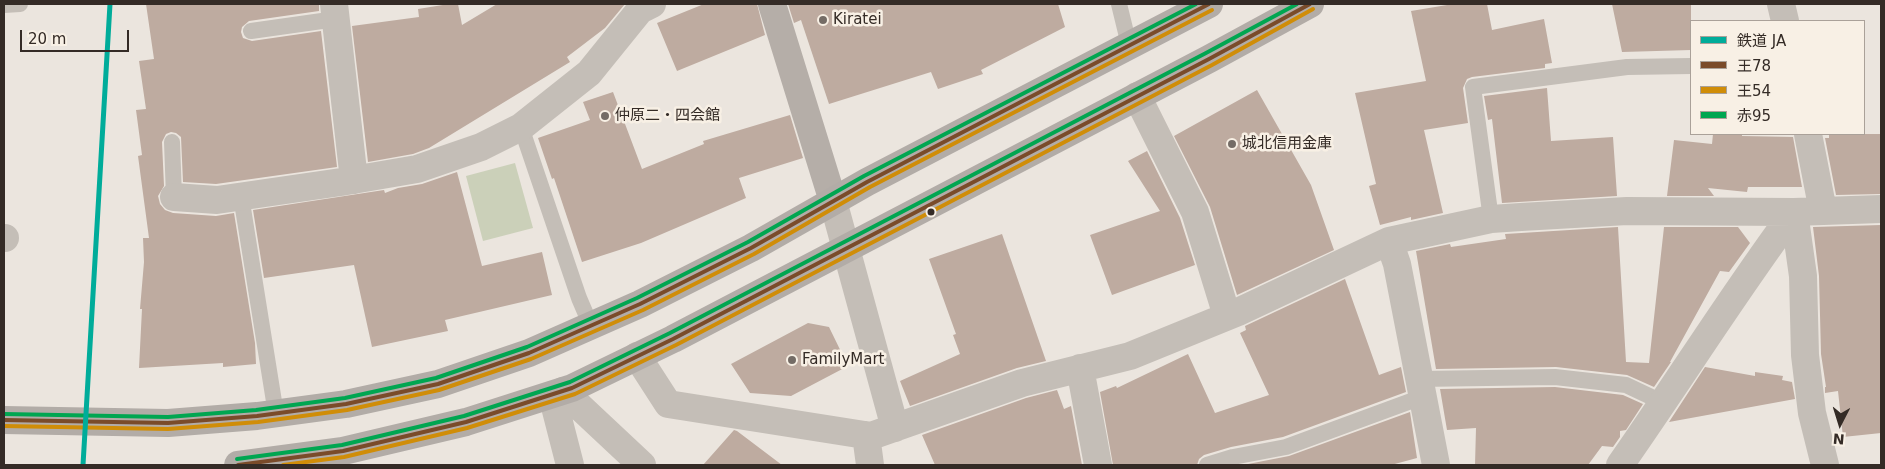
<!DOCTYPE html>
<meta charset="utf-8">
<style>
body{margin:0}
#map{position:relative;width:1885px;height:469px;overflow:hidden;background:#ebe5de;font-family:"DejaVu Sans","Noto Sans JP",sans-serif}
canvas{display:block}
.frame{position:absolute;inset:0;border:5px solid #342b26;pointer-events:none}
.legend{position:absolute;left:1690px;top:20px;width:175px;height:115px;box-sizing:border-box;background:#f8f0e5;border:1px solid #aaa199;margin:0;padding:6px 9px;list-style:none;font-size:15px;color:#342b26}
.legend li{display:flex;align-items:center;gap:10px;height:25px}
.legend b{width:25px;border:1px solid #aaa199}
.north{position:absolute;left:1815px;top:399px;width:50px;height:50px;-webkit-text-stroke:4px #f8f0e5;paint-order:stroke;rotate:185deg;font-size:14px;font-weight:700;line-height:20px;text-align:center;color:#342b26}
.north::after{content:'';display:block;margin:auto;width:18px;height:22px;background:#342b26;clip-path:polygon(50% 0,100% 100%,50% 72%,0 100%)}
.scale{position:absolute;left:20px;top:30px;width:109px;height:22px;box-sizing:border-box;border:2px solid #342b26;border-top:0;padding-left:6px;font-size:15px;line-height:18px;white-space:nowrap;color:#342b26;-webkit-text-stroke:4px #f8f0e5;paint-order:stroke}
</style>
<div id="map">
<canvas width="1885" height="469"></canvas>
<div class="frame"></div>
<ul class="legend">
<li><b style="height:6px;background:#00ac9a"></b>鉄道 JA</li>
<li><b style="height:6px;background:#7a4b2a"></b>王78</li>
<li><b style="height:6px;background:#d08d08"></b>王54</li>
<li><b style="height:6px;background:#00a651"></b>赤95</li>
</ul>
<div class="north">N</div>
<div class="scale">20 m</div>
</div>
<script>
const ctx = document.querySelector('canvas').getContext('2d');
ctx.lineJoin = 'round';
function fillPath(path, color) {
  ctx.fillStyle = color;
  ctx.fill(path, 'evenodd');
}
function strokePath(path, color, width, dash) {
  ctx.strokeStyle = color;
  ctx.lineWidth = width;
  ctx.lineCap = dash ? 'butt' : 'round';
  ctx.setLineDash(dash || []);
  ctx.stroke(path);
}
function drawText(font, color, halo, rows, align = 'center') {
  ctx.font = font + ' "DejaVu Sans","Noto Sans JP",sans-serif';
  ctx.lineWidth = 5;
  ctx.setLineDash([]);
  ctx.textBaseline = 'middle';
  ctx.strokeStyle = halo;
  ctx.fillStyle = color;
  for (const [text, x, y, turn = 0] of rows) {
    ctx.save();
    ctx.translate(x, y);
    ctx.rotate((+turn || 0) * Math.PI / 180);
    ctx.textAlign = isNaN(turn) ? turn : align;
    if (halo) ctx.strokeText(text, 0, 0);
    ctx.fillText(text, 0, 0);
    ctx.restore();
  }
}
fillPath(new Path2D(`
 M515,163L533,228L483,241L466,176Z`), '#cbd0b9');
fillPath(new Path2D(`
 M146,4H319V11L249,21L242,27L241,32L243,38L252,41L321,31L337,167L216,184L183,182L181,137L176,133L171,132L166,134L162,142L164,186L158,196L160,204L165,210L173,213L216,216L234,213L255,343L256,364L223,367V363L139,368L142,309H140L144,262L143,238H149L138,156L142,155L136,110L146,109L139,61L154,59Z
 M449,4H458L462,25L497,4H625L605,28L567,57L570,62L429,148L413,154L368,162L352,26L419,17L418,9Z
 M704,4H757L765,35L677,71L657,23Z
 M788,4H1058L1065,27L981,70L983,74L938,89L931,72L829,104L801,20L794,23Z
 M1453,4H1487L1492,30L1544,19L1552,63L1545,64V68L1472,77L1467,79L1463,88L1468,123L1424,130L1443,213L1411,220V217L1380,225L1369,186L1376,184L1355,93L1426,81L1411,11Z
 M1612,4H1691V50L1622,52Z
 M1547,88L1551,141L1613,137L1617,196L1502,203L1492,119L1488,120L1484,96Z
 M1257,90L1311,185L1334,250L1237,295L1210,207L1174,136Z
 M613,92L642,169L704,144L703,141L790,115L803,158L739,178L746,198L641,243L582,262L554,178L552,179L538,138L590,120L583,102Z
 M1713,134H1742V136L1793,137L1802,187H1748L1747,192L1708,188L1714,196H1667L1674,140L1712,144Z
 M1829,134H1881V194L1836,195L1825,138H1829Z
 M1147,151L1180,218L1195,265L1112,295L1090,235L1160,211L1128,161Z
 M457,172L482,266L542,252L552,295L445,320L448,331L372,347L354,265L264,278L253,210L384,190L385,193L398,188L422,184Z
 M1881,225V433L1843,437L1838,391L1825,393V387H1826L1821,354L1819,276L1813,227Z
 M1618,227L1626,362L1649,363L1664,227H1738L1750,243L1729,272L1720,271L1670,362H1671L1654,387L1627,375L1556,367L1436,369L1416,251L1450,244L1451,247L1506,239L1505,234Z
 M1002,234L1046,361L1017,368L910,406L900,381L960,354L953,335L956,334L929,259Z
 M1345,279L1379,375L1401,367L1406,392L1283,437L1231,447L1204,455L1199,459L1197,465H1113L1100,392L1116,386L1117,388L1188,354L1215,413L1269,395L1240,333L1246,330L1245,326Z
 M808,323L829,327L848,366L791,396L750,393L731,364Z
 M1705,367L1755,376V372L1783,376L1782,380L1792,382L1795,399L1669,422Z
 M1555,387L1623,395L1643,404L1626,430L1620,431V437L1613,447L1602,446L1588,465H1475L1476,428L1447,430L1440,389Z
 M1057,390L1064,409L1071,406L1082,465H935L922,435L1026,398Z
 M1410,412L1417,458L1391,465H1243L1289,456Z
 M734,430L737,431L782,465H703Z`), '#beaba0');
strokePath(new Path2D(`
 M1119,4L1129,45
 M4,5L20,4
 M251,31L336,19
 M521,127L579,298L591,326
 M172,142L174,197
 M241,196L276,414
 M1491,219L1473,87L1627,67L1691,66
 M1418,379L1555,377L1626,385L1664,403
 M1207,465L1233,457L1286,447L1422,397`), '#c4beb7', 16);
strokePath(new Path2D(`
 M334,4L354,180
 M1781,4L1785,21
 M1137,96L1195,212L1227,316
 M174,197L217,200L341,182L417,169L481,147L521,127L589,73L640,10L652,4
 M833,201L895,428
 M1823,211L1881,209
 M4,238H5
 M1389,241L1397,264L1436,465
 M637,356L668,404L871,436L1022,383L1130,356L1238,312L1389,241L1491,219L1521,217L1627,211L1794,212L1803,276L1805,355L1812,413L1825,465
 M1080,368L1098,465
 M563,391L642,465
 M552,395L570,465
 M866,435L870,465
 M1620,465C1679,381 1733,294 1794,212L1823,211L1808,134`), '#c4beb7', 28);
strokePath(new Path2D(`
 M772,4L833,201`), '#b5aea8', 28);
strokePath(new Path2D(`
 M4,420L168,423L257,416L346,404L438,384L529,353L640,304L751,248L867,182L1209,4
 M238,465L343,451L466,422L572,388L673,339L1209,59L1310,4`), '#b2aca7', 28);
strokePath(new Path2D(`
 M4,420L168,423L257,416L346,404L438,384L529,353L640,304L751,248L867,182L1209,4
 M238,465L343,451L466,422L572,388L673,339L1209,59L1310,4`), '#7a4b2a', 4);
strokePath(new Path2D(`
 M4,426L168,429L258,422L347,410L439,390L531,359L643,310L754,254L870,187L1212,10
 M283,465L344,457L467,428L575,394L676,345L1212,65L1313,9`), '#d08d08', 4);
strokePath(new Path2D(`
 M4,414L168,417L256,410L345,398L436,378L527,347L637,298L748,242L864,176L1196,4
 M237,459L342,445L464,416L570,382L670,333L1206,53L1297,4`), '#00a651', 4);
strokePath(new Path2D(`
 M83,465L110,4`), '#00ac9a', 5);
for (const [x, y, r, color] of [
 [823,20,5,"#746c66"],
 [605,116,5,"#746c66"],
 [1232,144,5,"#746c66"],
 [931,212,4.5,"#342b26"],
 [792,360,5,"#746c66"]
]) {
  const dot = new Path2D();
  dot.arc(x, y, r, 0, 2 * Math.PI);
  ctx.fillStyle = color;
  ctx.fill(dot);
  strokePath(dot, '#f8f0e5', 2);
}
drawText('15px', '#342b26', '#f8f0e5', [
 ["Kiratei",833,20],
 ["仲原二・四会館",615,116],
 ["城北信用金庫",1242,144],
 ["FamilyMart",802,360]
], 'left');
</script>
